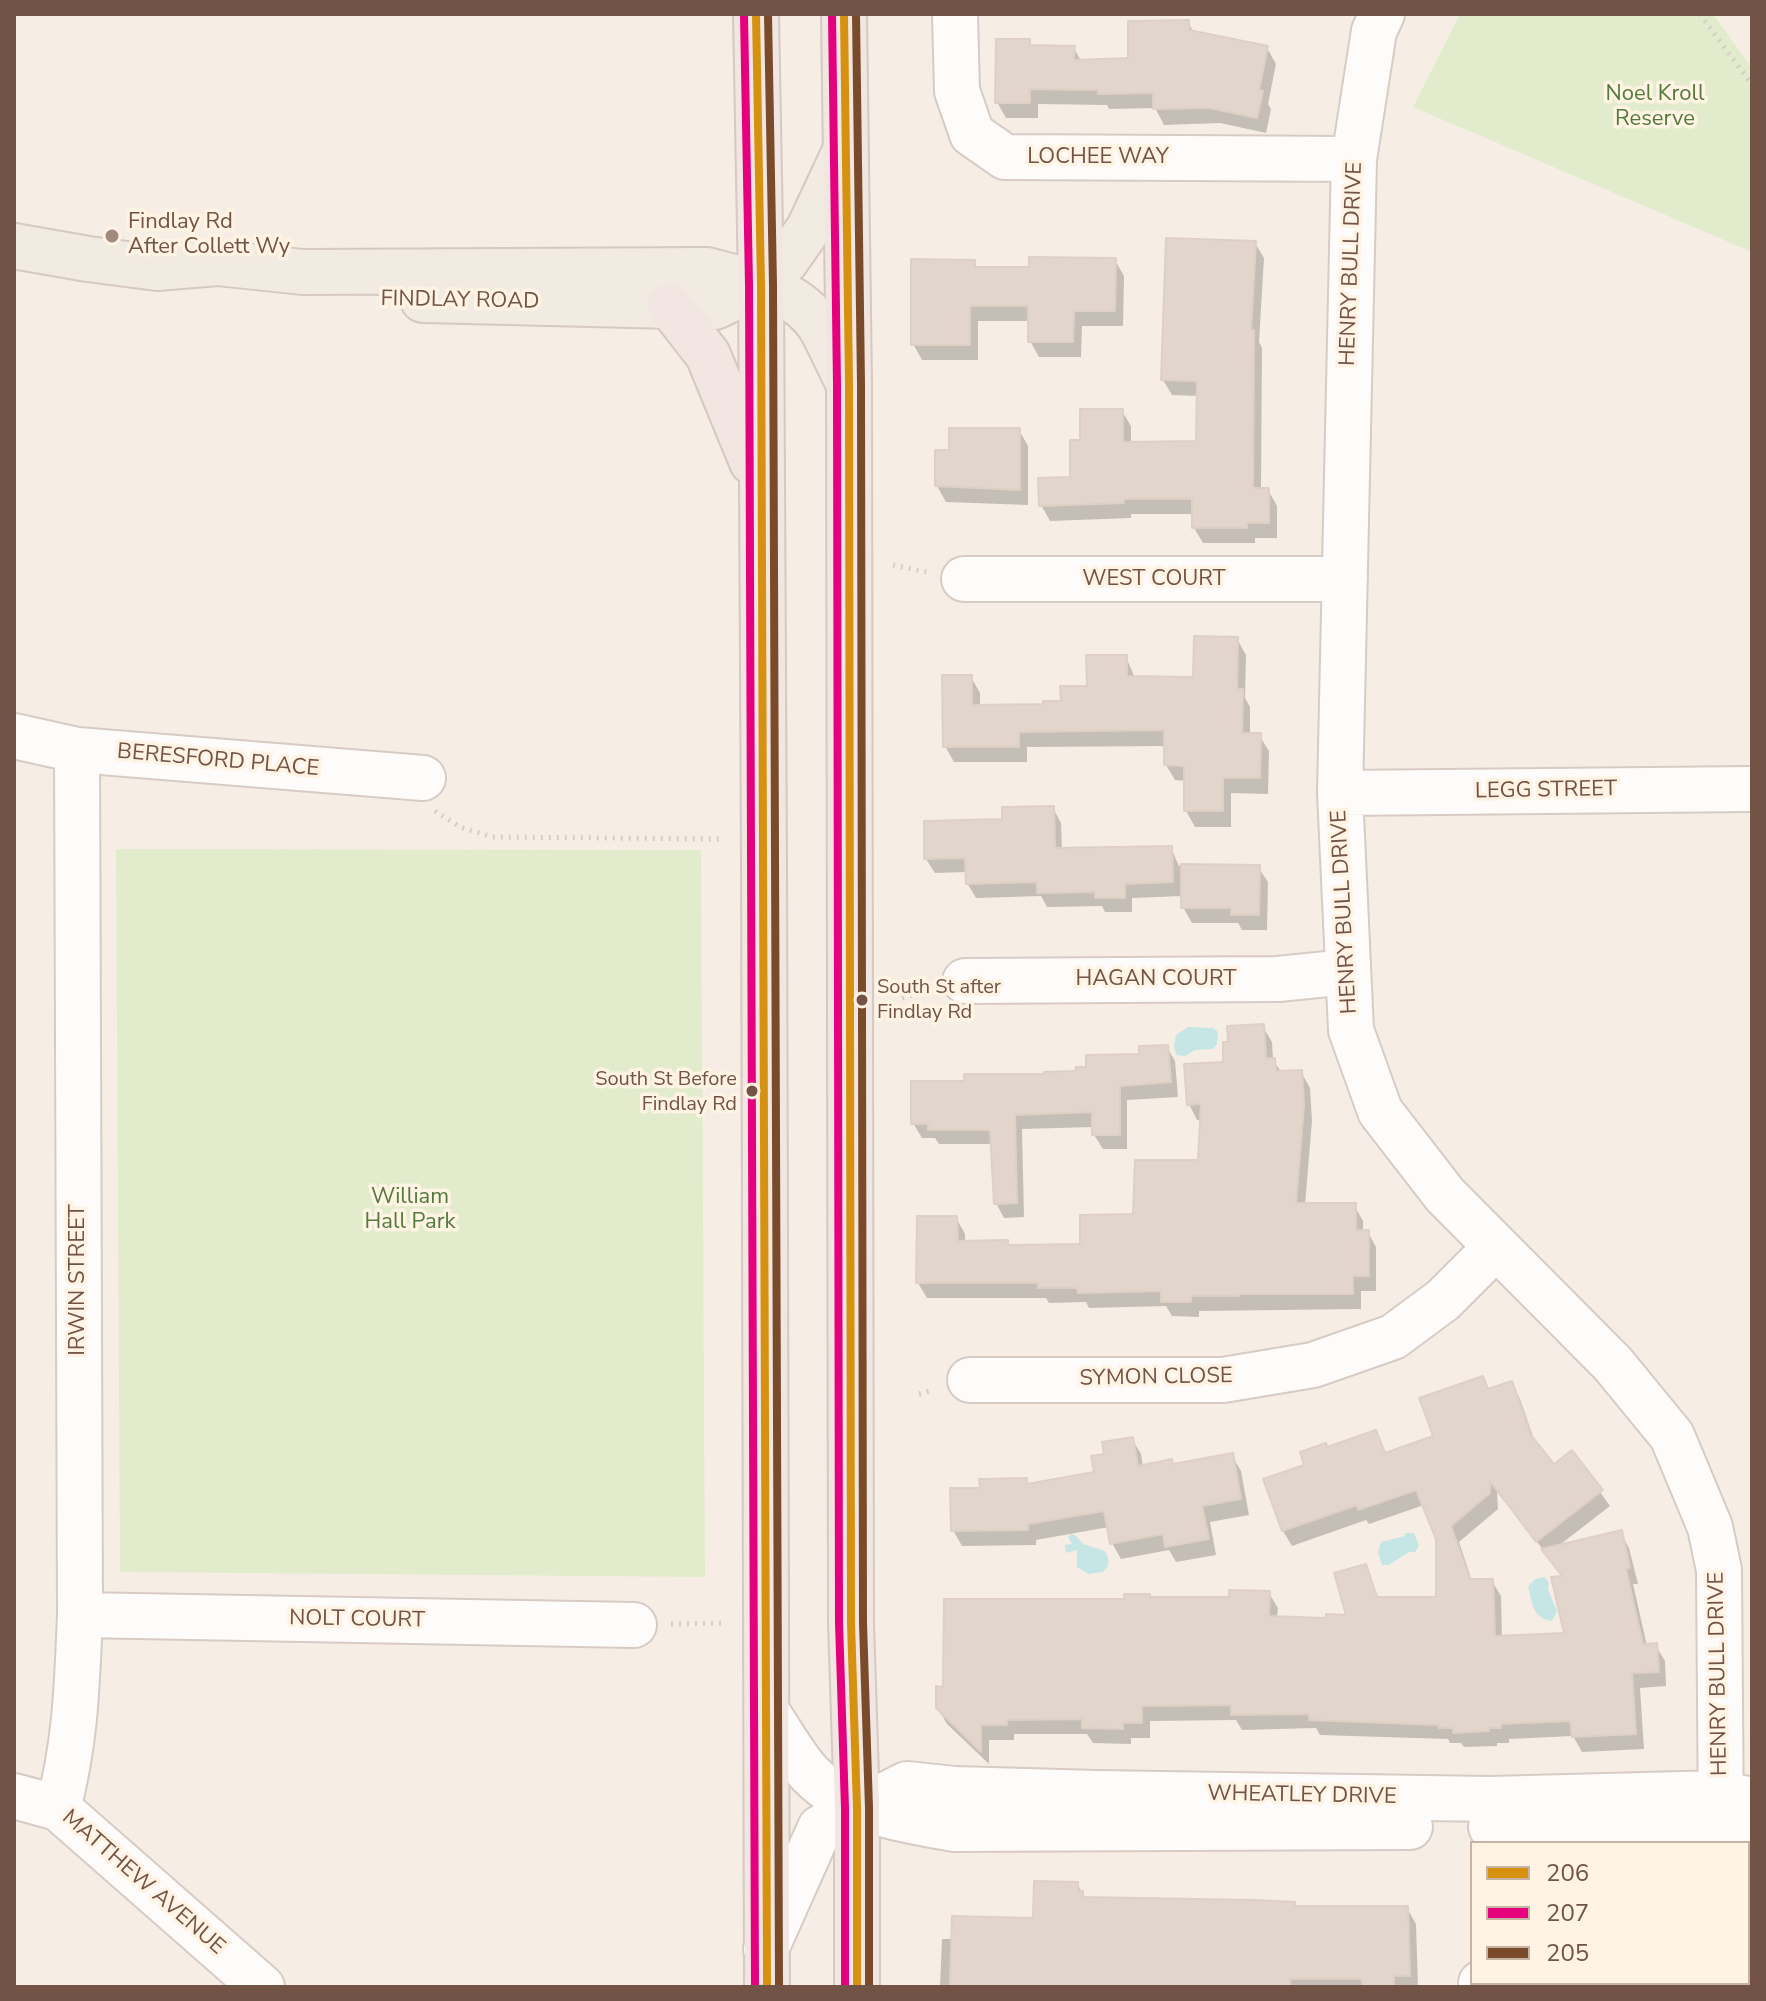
<!DOCTYPE html>
<style>
body{margin:0}
#map{position:relative;width:1766px;height:2001px;overflow:hidden;background:#f6eee4;font-family:"Nunito Sans",sans-serif}
canvas{display:block}
.frame{position:absolute;inset:0;border:16px solid #735345;pointer-events:none}
.legend{position:absolute;left:1470px;top:1841px;width:280px;height:144px;box-sizing:border-box;background:#fff3e4;border:2px solid #c7b3a4;margin:0;padding:10px 14px;list-style:none;font-size:24px;color:#735345}
.legend li{display:flex;align-items:center;gap:16px;height:40px}
.legend b{width:40px;border:2px solid #c7b3a4}
</style>
<div id="map">
<canvas width="1766" height="2001"></canvas>
<div class="frame"></div>
<ul class="legend">
<li><b style="height:10px;background:#d69111"></b>206</li>
<li><b style="height:10px;background:#e5007d"></b>207</li>
<li><b style="height:10px;background:#7a4b2a"></b>205</li>
</ul>
</div>
<script>
const ctx = document.querySelector('canvas').getContext('2d');
ctx.lineJoin = 'round';
function fillPath(path, color) {
  ctx.fillStyle = color;
  ctx.fill(path, 'evenodd');
}
function strokePath(path, color, width, dash) {
  ctx.strokeStyle = color;
  ctx.lineWidth = width;
  ctx.lineCap = dash ? 'butt' : 'round';
  ctx.setLineDash(dash || []);
  ctx.stroke(path);
}
function drawText(font, color, halo, rows, align = 'center') {
  ctx.font = font + ' "Nunito Sans",sans-serif';
  ctx.lineWidth = 7;
  ctx.setLineDash([]);
  ctx.textBaseline = 'middle';
  ctx.strokeStyle = halo;
  ctx.fillStyle = color;
  for (const [text, x, y, turn = 0] of rows) {
    ctx.save();
    ctx.translate(x, y);
    ctx.rotate((+turn || 0) * Math.PI / 180);
    ctx.textAlign = isNaN(turn) ? turn : align;
    if (halo) ctx.strokeText(text, 0, 0);
    ctx.fillText(text, 0, 0);
    ctx.restore();
  }
}
fillPath(new Path2D(`
 M1460,14H1713L1752,68V252L1413,107Z
 M116,849L701,850L705,1577L120,1572Z`), '#e2eccd');
fillPath(new Path2D(`
 M1188,1027L1213,1028L1218,1032L1217,1044L1213,1049L1195,1050L1185,1056L1176,1055L1174,1046L1176,1035Z
 M1405,1533H1414L1419,1546L1415,1552H1409L1389,1565H1382L1378,1552L1381,1542L1405,1536Z
 M1071,1534L1075,1535L1083,1544L1105,1551C1110,1560 1110,1565 1103,1572L1088,1574L1077,1567V1550L1066,1553L1065,1545L1072,1544L1068,1537Z
 M1545,1577L1549,1583L1548,1589L1557,1611L1552,1621C1532,1619 1532,1601 1528,1586L1535,1579Z`), '#c6e6e6');
fillPath(new Path2D(`
 M1188,22L1194,33L1267,48L1276,64L1268,104L1271,109L1266,133L1220,123L1164,125L1155,108L1109,109L1107,105L1038,104V118H1006L997,102L1029,41L1032,47L1074,48L1081,61L1130,60Z
 M1255,243L1264,258L1259,342L1262,348L1261,490H1268L1277,506V538H1255V543H1203L1194,528V514H1131V518L1050,521L1041,505L1072,479L1082,442L1122,411L1131,426V444L1198,443L1199,396L1172,395L1163,380Z
 M1115,260L1124,276L1123,326H1082L1081,357H1039L1030,341V321H978V360H922L913,344L974,262L978,269H1031Z
 M1019,430L1028,446V505L946,502L937,486L951,452Z
 M1237,639L1246,655L1245,698L1250,707V735H1259L1269,751L1268,794L1231,793V827H1195L1186,811V781L1175,780L1166,765V746L1027,747V762H954L945,746L971,677L980,693V707L1063,703L1089,688L1126,657L1135,678L1195,679Z
 M1053,808L1061,823L1062,850L1171,848L1179,866L1258,867L1268,882L1267,930H1242L1238,923H1192L1183,907V896L1132,898V912H1105L1102,906L1047,907L1041,896L976,898L967,883V872L935,873L926,859L1004,821Z
 M1263,1027L1272,1042L1273,1060L1282,1073L1301,1072L1310,1088L1312,1121L1305,1205H1354L1363,1221V1232H1368L1376,1247V1291H1361V1309L1199,1311V1317L1172,1316L1166,1306L1089,1308L1086,1302L1049,1303L1046,1298H927L918,1283L956,1218L965,1234V1243L1007,1242L1009,1247L1082,1246L1135,1216L1200,1162L1202,1120H1197L1189,1104Z
 M1167,1047L1175,1061L1178,1097L1127,1100V1149H1103L1094,1135V1127L1022,1129L1024,1217L1004,1218L996,1203L993,1144H939L935,1138H922L913,1123L966,1083L1076,1073L1141,1056Z
 M1482,1379L1490,1391L1512,1383L1520,1399L1536,1445L1553,1467L1572,1453L1610,1506L1557,1547L1621,1533L1629,1548L1638,1584H1633L1647,1646H1656L1665,1661L1666,1686L1640,1688L1644,1749L1582,1752L1573,1736L1509,1739V1743H1497V1746L1464,1747L1461,1743H1450L1448,1739L1320,1735L1316,1728L1242,1730L1236,1720L1150,1721V1738H1131V1744L1093,1743L1087,1734H1014V1740H989V1764L947,1724L938,1708L945,1689L1150,1599H1231L1269,1593L1278,1608L1277,1618L1328,1620L1349,1617L1365,1566L1379,1599H1438V1539L1424,1505L1369,1524L1366,1520L1292,1546L1283,1531L1307,1466L1327,1449L1376,1432L1387,1455L1436,1437ZM1497,1492L1570,1583L1566,1635L1502,1638L1501,1596L1492,1581H1472L1459,1542L1498,1509Z
 M1132,1439L1141,1454L1143,1467L1174,1466L1232,1456L1241,1471L1249,1515L1210,1522L1216,1555L1176,1562L1169,1550L1121,1559L1112,1543L1109,1527L1036,1540V1545L962,1546L953,1530L982,1490L1026,1480L1029,1486L1096,1474L1106,1456Z
 M1077,1884L1086,1899L1296,1908H1407L1416,1924L1418,1987H940L942,1939H953L1035,1920Z
 M1748,1929H1752V1987H1678V1983H1748Z
 M1562,1983H1615V1987H1563Z`), '#0003');
const building = new Path2D(`
 M1189,20V30L1268,46L1259,90L1263,91L1257,118L1210,108L1153,109V93L1098,94V90L1030,89V103H995L996,39H1030V45L1075,46L1074,60L1128,58V21Z
 M1166,238L1256,241L1251,330H1254L1253,488H1269V523H1247V528H1192V499H1123L1124,503L1039,506L1038,478L1070,477V440H1080V409H1123V442L1196,441L1197,381L1161,380Z
 M1029,257L1116,258L1115,311H1074L1073,342H1028V306H970V345H911V259L975,260V267H1029Z
 M949,428H1020V490L935,486V450H949Z
 M1194,636L1238,637L1237,689H1243L1242,733H1261L1260,778H1223V811H1184V766L1164,765V730L1019,732V747H943L942,675H972V705L1043,704V701H1061L1060,686H1087L1086,655H1127V676L1193,677Z
 M1054,806L1055,848L1172,846L1173,882L1125,884V898H1095V892L1037,893V882L966,884L965,858L924,859V821L1002,819V807Z
 M1181,864L1260,865L1259,915H1231V908H1181Z
 M1264,1024L1266,1058H1275L1276,1071L1302,1070L1304,1104L1296,1203H1356V1230H1369V1276H1353V1294H1239V1296H1191V1302H1161V1291L1078,1293L1077,1288H1038V1283H916L917,1216H957L958,1241L1008,1240V1245L1080,1244V1215L1133,1214L1135,1160H1198L1201,1104L1187,1105L1184,1064L1223,1062V1042H1228L1227,1026Z
 M1168,1045L1171,1082L1120,1086V1135H1092V1112L1015,1115L1017,1203L994,1204L990,1130H928V1124H911V1081H964V1074H1044V1072L1075,1071L1076,1067H1086V1055L1139,1054V1046Z
 M1483,1376L1488,1389L1512,1381L1531,1435L1554,1464L1572,1450L1603,1490L1536,1542L1490,1481V1493L1451,1526L1470,1579H1493L1495,1636L1564,1633L1551,1577L1562,1576L1541,1549L1622,1530L1630,1568L1626,1569L1643,1644L1657,1643L1659,1672L1632,1673L1636,1734L1572,1737L1570,1721L1501,1724V1728H1489V1731L1453,1733V1728H1439V1725L1309,1720V1714L1231,1715V1705L1142,1706V1723H1123V1729L1082,1728V1719L1007,1720V1725H981V1752L936,1708V1686L943,1687L944,1599H1124V1594H1150V1597H1229V1590L1270,1591L1269,1616L1326,1618V1614L1346,1615L1334,1573L1366,1564L1377,1597H1436V1539L1416,1490L1358,1510L1357,1505L1282,1531L1263,1479L1304,1465L1300,1452L1326,1443L1327,1447L1376,1430L1385,1453L1433,1436L1419,1398Z
 M1133,1437L1138,1466L1172,1459L1173,1464L1233,1453L1241,1499L1202,1506L1209,1539L1165,1547L1163,1534L1110,1544L1104,1511L1028,1524V1530L951,1531L950,1488H980L979,1479L1027,1478V1484L1094,1472L1091,1456L1104,1454L1102,1442Z
 M1034,1881L1078,1882V1891H1083V1897L1254,1900L1295,1902V1906H1408L1410,1976H1394V1987H1362V1979H1290V1987H950L952,1916L1033,1918Z`);
fillPath(building, '#e2d6cc');
strokePath(building, '#dfd0c6', 2);
const minor = new Path2D(`
 M955,14L957,91L972,134L1005,157L1354,159
 M1382,14L1374,31L1354,159L1340,793L1351,1030L1380,1111L1445,1195L1613,1364L1672,1436L1710,1527L1719,1570L1721,1831
 M964,579H1345
 M14,736L77,750L423,778
 M1340,793L1752,789
 M965,981L1278,979L1347,972
 M970,1380H1223L1313,1365L1393,1337L1443,1300L1495,1248
 M80,1615L634,1625
 M767,1712C781,1732 794,1757 810,1774C848,1813 903,1820 954,1829L1410,1827
 M14,1796L58,1808L262,1987
 M58,1808C76,1741 77,1683 80,1615L77,750
 M1491,1827L1721,1831L1750,1827
 M766,1949L820,1828L907,1784L955,1789L1097,1793L1490,1799L1720,1793L1752,1800
 M1481,1987V1983`);
const major = new Path2D(`
 M14,246L88,259L157,268L218,263L303,272L707,270C747,281 797,289 821,328C831,346 839,366 849,384
 M423,300L715,307L761,285L786,261L809,228L845,151`);
const highway = new Path2D(`
 M756,14L761,285L764,862L767,1987
 M844,14L849,384L851,1623L857,1808V1987
 M670,306L708,355L752,462`);
strokePath(minor, '#d7cbc3', 48);
strokePath(major, '#d5c9c2', 48);
strokePath(highway, '#d5c9c2', 48);
strokePath(new Path2D(`
 M1700,14L1752,85
 M893,565L927,572
 M435,811L460,827L492,837L719,839
 M902,998L930,990
 M919,1394L934,1390
 M671,1624L724,1623`), '#d7ccc7', 5, [2, 6]);
strokePath(minor, '#fefcfb', 44);
strokePath(major, '#f2ebe1', 44);
strokePath(highway, '#f1e6e1', 44);
strokePath(new Path2D(`
 M756,14L761,285L767,1987
 M844,14L849,384L851,1623L857,1808V1987`), '#d69111', 8);
strokePath(new Path2D(`
 M744,14L749,285L755,1987
 M832,14L837,384L839,1623L845,1808V1987`), '#e5007d', 8);
strokePath(new Path2D(`
 M768,14L773,285L779,1987
 M856,14L861,384L863,1623L869,1808V1987`), '#7a4b2a', 8);
for (const [x, y, r, color] of [
 [112,236,8,"#a1897d"],
 [862,1000,7,"#735345"],
 [752,1091,7,"#735345"]
]) {
  const dot = new Path2D();
  dot.arc(x, y, r, 0, 2 * Math.PI);
  ctx.fillStyle = color;
  ctx.fill(dot);
  strokePath(dot, '#fff3e4', 3);
}
drawText('20px', '#735345', '#fff3e4', [
 ["South St after",877,988],
 ["Findlay Rd",877,1013],
 ["South St Before",737,1080,"right"],
 ["Findlay Rd",737,1105,"right"]
], 'left');
drawText('22px', '#527a3c', '#fff3e4', [
 ["Noel Kroll",1655,95],
 ["Reserve",1655,120],
 ["William",410,1198],
 ["Hall Park",410,1223]
]);
drawText('22px', '#735345', '#fff3e4', [
 ["LOCHEE WAY",1098,158],
 ["HENRY BULL DRIVE",1352,264,-88],
 ["FINDLAY ROAD",460,301,1],
 ["WEST COURT",1154,580],
 ["BERESFORD PLACE",218,761,5],
 ["LEGG STREET",1546,791,-1],
 ["HENRY BULL DRIVE",1345,912,-93],
 ["HAGAN COURT",1156,980],
 ["IRWIN STREET",79,1280,-90],
 ["SYMON CLOSE",1156,1378,-1],
 ["NOLT COURT",357,1620,1],
 ["HENRY BULL DRIVE",1719,1674,-91],
 ["WHEATLEY DRIVE",1302,1796,1],
 ["MATTHEW AVENUE",143,1883,41]
]);
drawText('22px', '#735345', '#fff3e4', [
 ["Findlay Rd",128,223],
 ["After Collett Wy",128,248]
], 'left');
</script>
